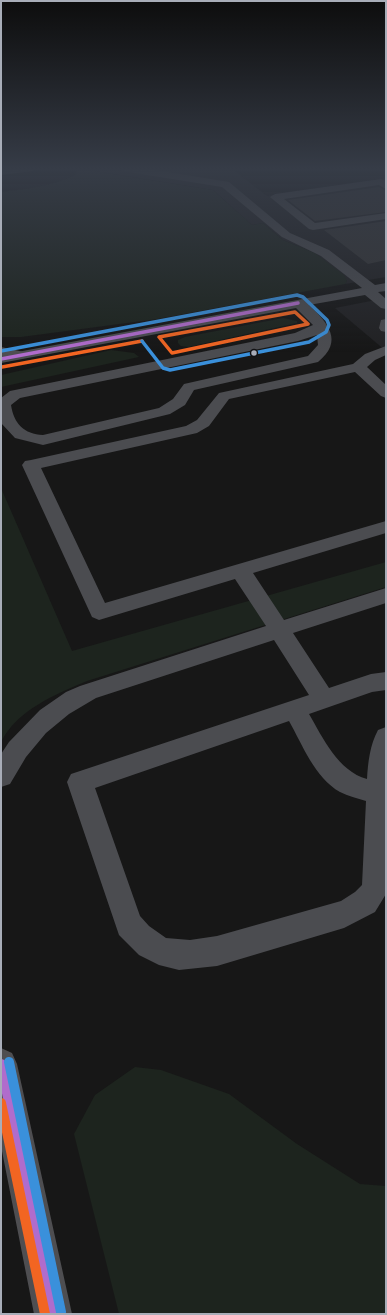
<!DOCTYPE html>
<style>
body{margin:0}
#map{position:relative;width:387px;height:1315px;overflow:hidden;background:#171717;font-family:Inter,sans-serif}
canvas{display:block}
.frame{position:absolute;inset:0;border:2px solid #a8adb8;pointer-events:none}
</style>
<div id="map">
<canvas width="387" height="1315"></canvas>
<div class="frame"></div>
</div>
<script>
const ctx = document.querySelector('canvas').getContext('2d');
ctx.lineJoin = 'round';
function fillPath(path, color) {
  ctx.fillStyle = color;
  ctx.fill(path, 'evenodd');
}
function strokePath(path, color, width, dash) {
  ctx.strokeStyle = color;
  ctx.lineWidth = width;
  ctx.lineCap = dash ? 'butt' : 'round';
  ctx.setLineDash(dash || []);
  ctx.stroke(path);
}
fillPath(new Path2D(`
 M77,168H231L267,196L386,178V277L345,284L347,281L315,253L283,240L263,223L252,225L213,190Z
 M386,298V351L335,308Z`), '#212123');
fillPath(new Path2D(`
 M74,168L213,190L252,225L263,223L283,240L315,253L344,275L347,281L345,284L157,319L21,337H1V192C26,189 52,186 75,175L77,171Z
 M283,318L297,321V323L188,347L181,346L178,343V340L185,337Z
 M111,350L134,353L139,357L1,387V375Z
 M1,488L72,651L386,562V587L87,681C56,694 17,710 1,742Z
 M135,1067L161,1070L229,1094L297,1144L360,1184L386,1186V1314H119L74,1134L95,1095Z`), '#1d241e');
fillPath(new Path2D(`
 M379,187L386,191V212L315,221L288,200Z
 M386,221V260L368,264L324,230Z`), '#353536');
fillPath(new Path2D(`
 M37,168L32,171L1,175V169Z
 M117,168H143L229,182L290,233L329,250L375,285L386,283V291L378,292L386,299V309L381,308L365,295L309,305C328,323 344,341 318,362L194,390L185,405L170,414L43,445L15,438L1,423V398L10,391L295,333L313,325L296,308L1,363V355L362,288L321,256L282,237L222,187L122,171ZM317,335L318,345L308,356L184,384L173,399L159,408L43,435C24,434 14,424 11,405L20,398L298,341Z
 M381,179L386,181V189L379,185L284,199L315,223L386,213V219L313,230L309,229L270,197L275,194Z
 M386,319V332L381,331L379,328L381,320Z
 M386,346V355L375,360L367,367L386,385V398L381,396L355,372L229,399L209,426L197,433L41,468L105,603L386,521V533L253,573L284,620L386,588V603L293,633L329,688L371,674L386,672V690L372,692L309,714C323,738 338,771 367,779C368,762 370,745 378,730L386,727V894L375,912L344,928L217,966L179,970L159,965L139,955L119,935L67,782L71,774L309,695L274,640L96,698L69,714L46,733L26,757L10,784L1,787V754L9,742L40,710L66,692L80,686L266,626L235,579L99,620L92,617L22,465L25,461L31,460L186,426L197,420L219,393L353,364L365,354ZM289,721C302,744 315,778 340,792C348,796 357,798 366,801L362,885L355,892L341,901L217,936L190,940L166,938L149,926L140,916L95,788Z`), '#4b4c50');
fillPath(new Path2D(`
 M1,347L24,352L26,355L24,358L19,359L1,355Z
 M1,1048L12,1053L17,1064L72,1314H34L1,1146Z`), '#4e4e51');
strokePath(new Path2D(`
 M1,359L298,303`), '#b06ccc', 3.5);
strokePath(new Path2D(`
 M1,1064L53,1314`), '#b06ccc', 10);
strokePath(new Path2D(`
 M295,312L308,324L172,353L159,337Z
 M2,367L142,341`), '#f26522', 3.5);
strokePath(new Path2D(`
 M1,1103L45,1314`), '#f26522', 10);
strokePath(new Path2D(`
 M1,351L297,295L303,297L327,320L329,325L326,332L309,342L170,370L163,368L142,341`), '#3a90db', 3.5);
strokePath(new Path2D(`
 M9,1062L61,1312`), '#3a90db', 10);
const sky = ctx.createLinearGradient(0, 0, 0, 352);
sky.addColorStop(0, '#0d0d0d');
sky.addColorStop(0.48, '#363c47');
sky.addColorStop(1, '#363c4700');
ctx.fillStyle = sky;
ctx.fillRect(0, 0, 387, 352);
for (const [x, y, r, color] of [
 [254,353,3.5,"#a8adb8"]
]) {
  const dot = new Path2D();
  dot.arc(x, y, r, 0, 2 * Math.PI);
  ctx.fillStyle = color;
  ctx.fill(dot);
  strokePath(dot, '#111113', 1.5);
}
</script>
